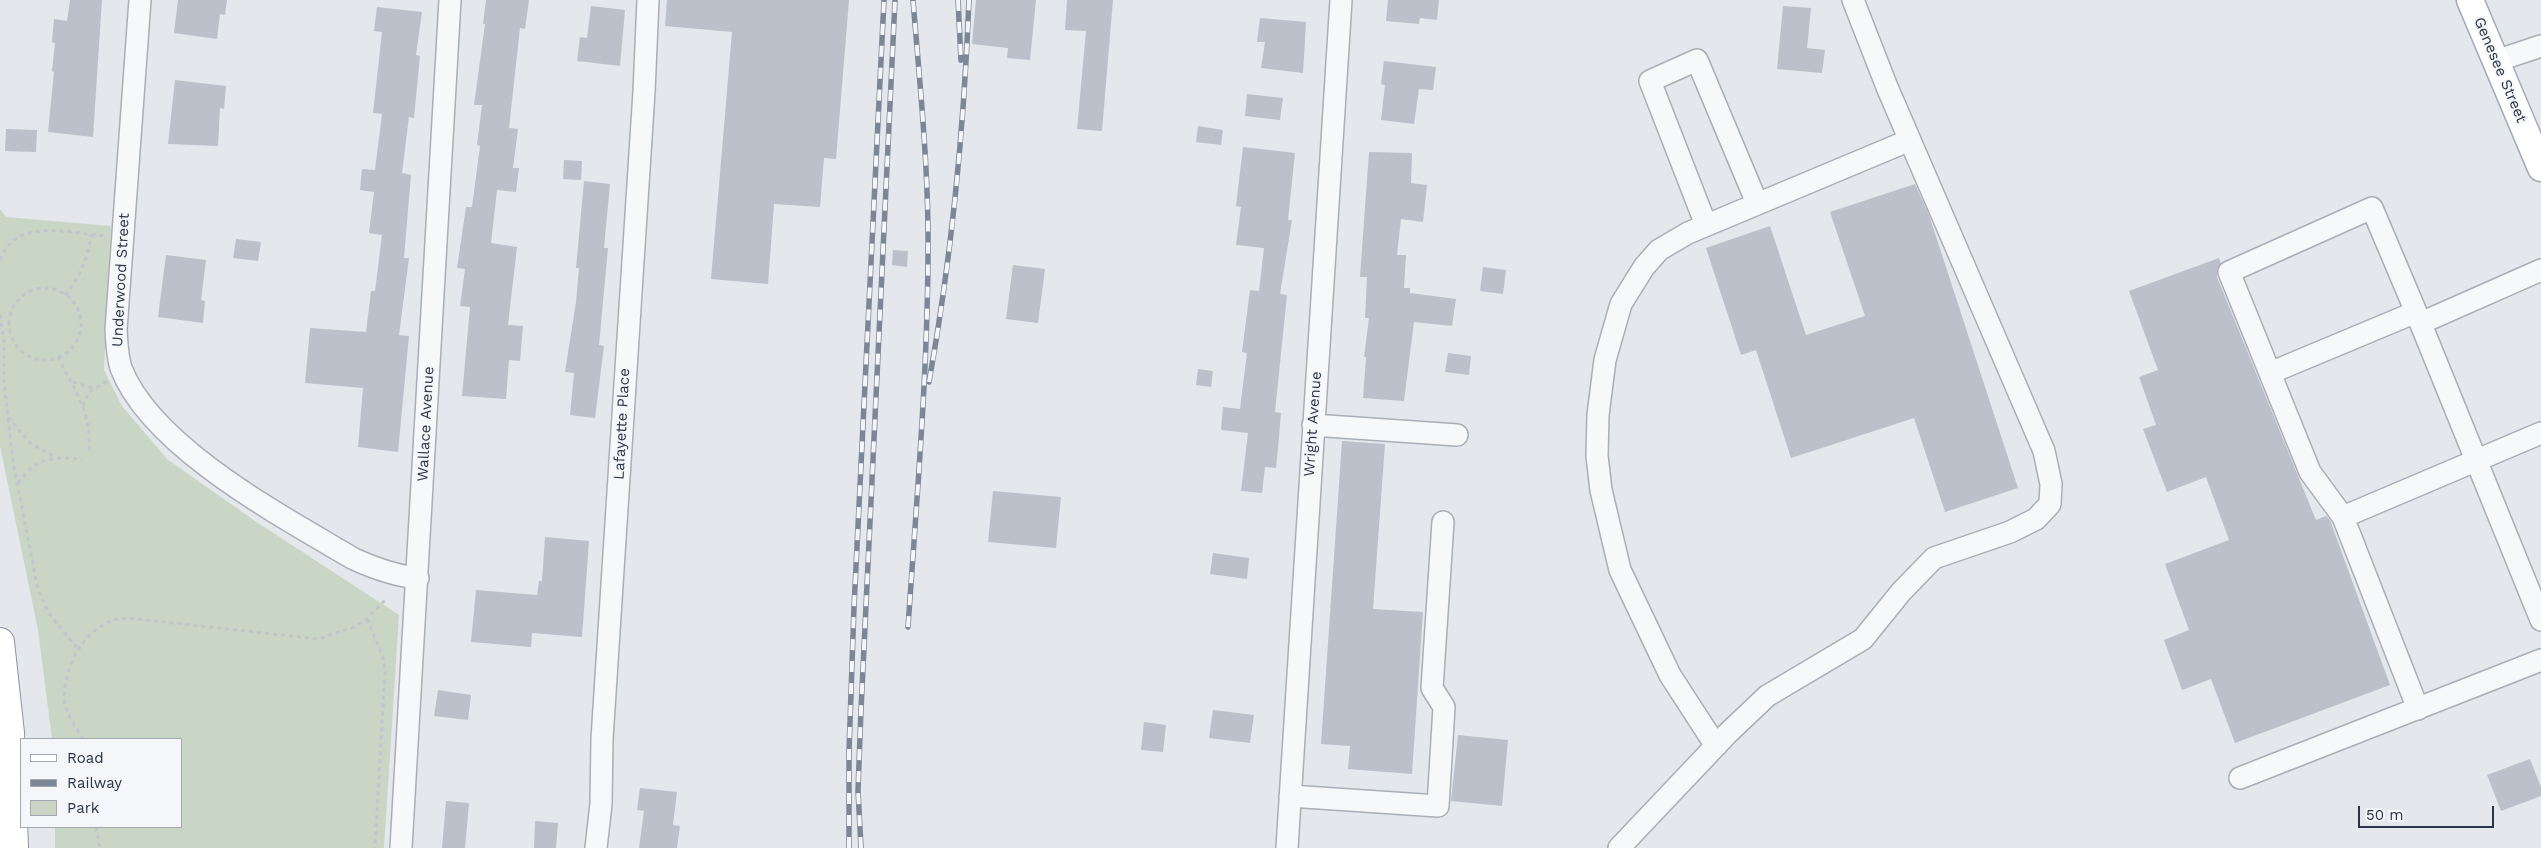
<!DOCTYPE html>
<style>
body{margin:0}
#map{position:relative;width:2541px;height:848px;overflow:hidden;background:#e4e7ec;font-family:"Work Sans",sans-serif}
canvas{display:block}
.legend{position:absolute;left:20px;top:738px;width:162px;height:90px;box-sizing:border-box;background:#f4f6f9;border:1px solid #a4a8b1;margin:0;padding:6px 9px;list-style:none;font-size:15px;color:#2b3445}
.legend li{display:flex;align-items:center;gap:10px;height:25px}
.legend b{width:25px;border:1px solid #a4a8b1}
.scale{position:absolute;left:2358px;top:806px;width:136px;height:22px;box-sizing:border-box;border:2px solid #2b3445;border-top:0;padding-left:6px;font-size:15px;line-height:18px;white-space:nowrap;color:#2b3445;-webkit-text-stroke:4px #f4f6f9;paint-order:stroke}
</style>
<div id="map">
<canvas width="2541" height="848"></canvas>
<ul class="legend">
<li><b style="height:6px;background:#fff"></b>Road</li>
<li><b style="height:6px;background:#7d8696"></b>Railway</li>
<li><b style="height:14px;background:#c9d6c5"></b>Park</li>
</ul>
<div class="scale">50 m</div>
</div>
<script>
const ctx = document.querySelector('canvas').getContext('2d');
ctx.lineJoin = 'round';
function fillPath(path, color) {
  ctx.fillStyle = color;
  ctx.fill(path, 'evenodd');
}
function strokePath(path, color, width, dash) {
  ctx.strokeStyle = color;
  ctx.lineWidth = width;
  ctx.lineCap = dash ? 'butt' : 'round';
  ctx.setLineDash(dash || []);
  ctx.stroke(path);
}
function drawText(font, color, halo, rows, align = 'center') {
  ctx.font = font + ' "Work Sans",sans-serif';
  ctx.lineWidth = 4;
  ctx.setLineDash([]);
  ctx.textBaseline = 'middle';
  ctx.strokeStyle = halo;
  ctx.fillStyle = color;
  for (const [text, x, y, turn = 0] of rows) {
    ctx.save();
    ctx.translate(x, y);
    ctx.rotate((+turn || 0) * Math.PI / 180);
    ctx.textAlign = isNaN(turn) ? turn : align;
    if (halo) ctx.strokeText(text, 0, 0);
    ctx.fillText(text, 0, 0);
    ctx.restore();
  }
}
fillPath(new Path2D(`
 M0,209L6,217L111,226L104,370L122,406L167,459L255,521L399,615L384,848H55V827H181V739H52L38,630L0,446Z`), '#c9d6c5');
fillPath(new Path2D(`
 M70,0H102L93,137L48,132L54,72L52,71L55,43L52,42L54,19L67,21Z
 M178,0H227L225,15L220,14L217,39L174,33Z
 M486,0H529L525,29L520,28L509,128L518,129L513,168H519L516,192L497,190L491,243L517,247L508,325L523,326L520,361L509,360L506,399L462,396L470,307L460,306L465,269L457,268L466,207H472L480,146L477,145L482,105H474L485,24H483Z
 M667,0H849L836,159L824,158L820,207L774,204L768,284L711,279L732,32L665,26Z
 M976,0H1036L1030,60L1007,58L1008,48L972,44Z
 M1067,0H1113L1102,131L1077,129L1086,31L1065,30Z
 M1388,0H1439L1437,20L1420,18L1419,24L1386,21Z
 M591,6L625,10L620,66L577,61L580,37L587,38Z
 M1783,6L1811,8L1807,48L1825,50L1822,73L1777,69Z
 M377,7L422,12L416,55L420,56L414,118L409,117L402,173L411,175L404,258H409L399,335L409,336L398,452L358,447L363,388L305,383L310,328L366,332L371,291H375L382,235L369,233L374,192L360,190L362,169L375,170L382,114L373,113L382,32L374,31Z
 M1260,18L1306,22L1303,73L1261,68L1265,42H1257Z
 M1384,61L1436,67L1433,90L1419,89L1414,124L1381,120L1385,85L1381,84Z
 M175,80L226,86L224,109L220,108L218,146L168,144Z
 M1247,94L1283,98L1280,120L1245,116Z
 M1198,126L1223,130L1221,145L1196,142Z
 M6,129L37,130L36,152L5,151Z
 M1243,147L1295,153L1288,220H1292L1280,294L1287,295L1275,412L1281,413L1278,448L1276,468L1265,467L1262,493L1241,491L1248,433L1221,430L1223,407L1240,409L1247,353L1242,352L1250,290L1259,291L1264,248L1236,245L1241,207L1236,206Z
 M1369,152L1412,153L1411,183L1427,185L1423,222L1401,219L1397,255H1406L1404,288H1410V293L1456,299L1452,326L1414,322L1404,401L1363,398L1366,357H1364L1369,318H1365L1367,277H1360Z
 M564,160L582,161L581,180L563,179Z
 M584,181L610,184L604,248H608L599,345L604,346L595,418L570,415L574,373L565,372L576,302L579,268H576Z
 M1915,184L1929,215L2018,488L1945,512L1914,418L1791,458L1756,350L1741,355L1706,248L1770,226L1806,335L1865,316L1830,212Z
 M236,239L261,242L258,261L233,258Z
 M893,250L908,251L907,267L892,265Z
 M166,255L206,260L201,300L205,301L203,323L158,317Z
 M2219,258L2221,263L2217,270V277L2316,520L2326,516L2330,520L2390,685L2235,743L2211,679L2182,690L2164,640L2189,630L2165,564L2229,540L2206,477L2167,492L2143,429L2156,425L2139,377L2158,370L2129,291Z
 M1013,265L1045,269L1038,323L1006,319Z
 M1483,267L1506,270L1503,294L1480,291Z
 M1448,353L1471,356L1469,375L1445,372Z
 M1198,369L1213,371L1211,387L1196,385Z
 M1342,441L1385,444L1373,609L1423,612L1412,774L1348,769L1350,746L1321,744Z
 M993,491L1061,497L1056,548L988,542Z
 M545,537L589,541L582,637L532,633L531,647L471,642L476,590L537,595L539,581H542Z
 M1213,553L1249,558L1247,579L1210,574Z
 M438,690L471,695L468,720L434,716Z
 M1213,710L1254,715L1250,743L1209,738Z
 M1144,722L1166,725L1163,752L1141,750Z
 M1458,735L1508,740L1502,806L1451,801Z
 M2530,759L2541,787V796L2501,811L2487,775Z
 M640,788L677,792L673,825L680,826L677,848H639L644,811L637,810Z
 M446,801L469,803L465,848H442Z
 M535,821L558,823L556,848H534Z`), '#bbc0ca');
const minor = new Path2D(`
 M140,0L116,330C117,343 117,356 121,368C151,447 283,517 354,559C374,568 395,576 418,578
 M2496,61L2541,46
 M1706,225L1650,81L1697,60L1757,203
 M2421,323L2541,270
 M2270,373L2416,312
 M1313,425L1457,435
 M2343,517L2541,433
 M2418,709L2343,517L2310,472L2229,272L2372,208L2416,312L2541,620
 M1716,746L1670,675L1620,570L1601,490L1597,456L1598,415L1605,360L1621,304L1644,267L1659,250L1688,233L1910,140
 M2240,778L2541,660
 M1290,796L1438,806L1444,707L1432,688L1443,522
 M401,848L450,0
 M596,848L601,804L602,739L644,92L648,0
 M1287,848L1341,0
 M1619,848L1727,734L1767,696L1863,639L1901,592L1934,558L2010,532L2036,519L2050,504L2051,484L2044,451L1887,87L1853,0`);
const major = new Path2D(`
 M2470,0L2541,168`);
const highway = new Path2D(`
 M0,642L10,733L14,848`);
strokePath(minor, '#a9aeb7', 24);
strokePath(major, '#a3abb8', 29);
strokePath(highway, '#8b94a3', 30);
strokePath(new Path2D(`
 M0,260C16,217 68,233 105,236
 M9 324a36 36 0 1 1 72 0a36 36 0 1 1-72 0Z
 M65,295C80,277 88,258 91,235
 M0,315L4,342V383L13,462L38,590L50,615L77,648
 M58,357C75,392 92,411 89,453
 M73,382L93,388
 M83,406L89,392L107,381
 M8,417L30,443L53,456
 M18,483C37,457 52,457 82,459
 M367,619L383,657L385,671L375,848
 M83,739C76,727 65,713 64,698C64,663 89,619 127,618L319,639L354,627L367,619L386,599
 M96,827L100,848`), '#c2c5cb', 3, [4, 4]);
strokePath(minor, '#f7f8fa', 21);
strokePath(major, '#fff', 26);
strokePath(highway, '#fff', 28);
const rail = new Path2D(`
 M958,0L961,60
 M929,382C952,255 964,129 969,0
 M908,627C917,494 929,360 928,227C927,151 919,75 913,0
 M849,848V751L854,607L884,0
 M861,848L858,790L861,710L895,0`);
strokePath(rail, '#7d8696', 5.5);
strokePath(rail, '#f4f6f9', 4, [11]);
drawText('15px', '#2b3445', '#f4f6f9', [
 ["Genesee Street",2500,70,67],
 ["Underwood Street",121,280,-87],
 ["Wallace Avenue",426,424,-87],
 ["Lafayette Place",622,424,-87],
 ["Wright Avenue",1313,424,-86]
]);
</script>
